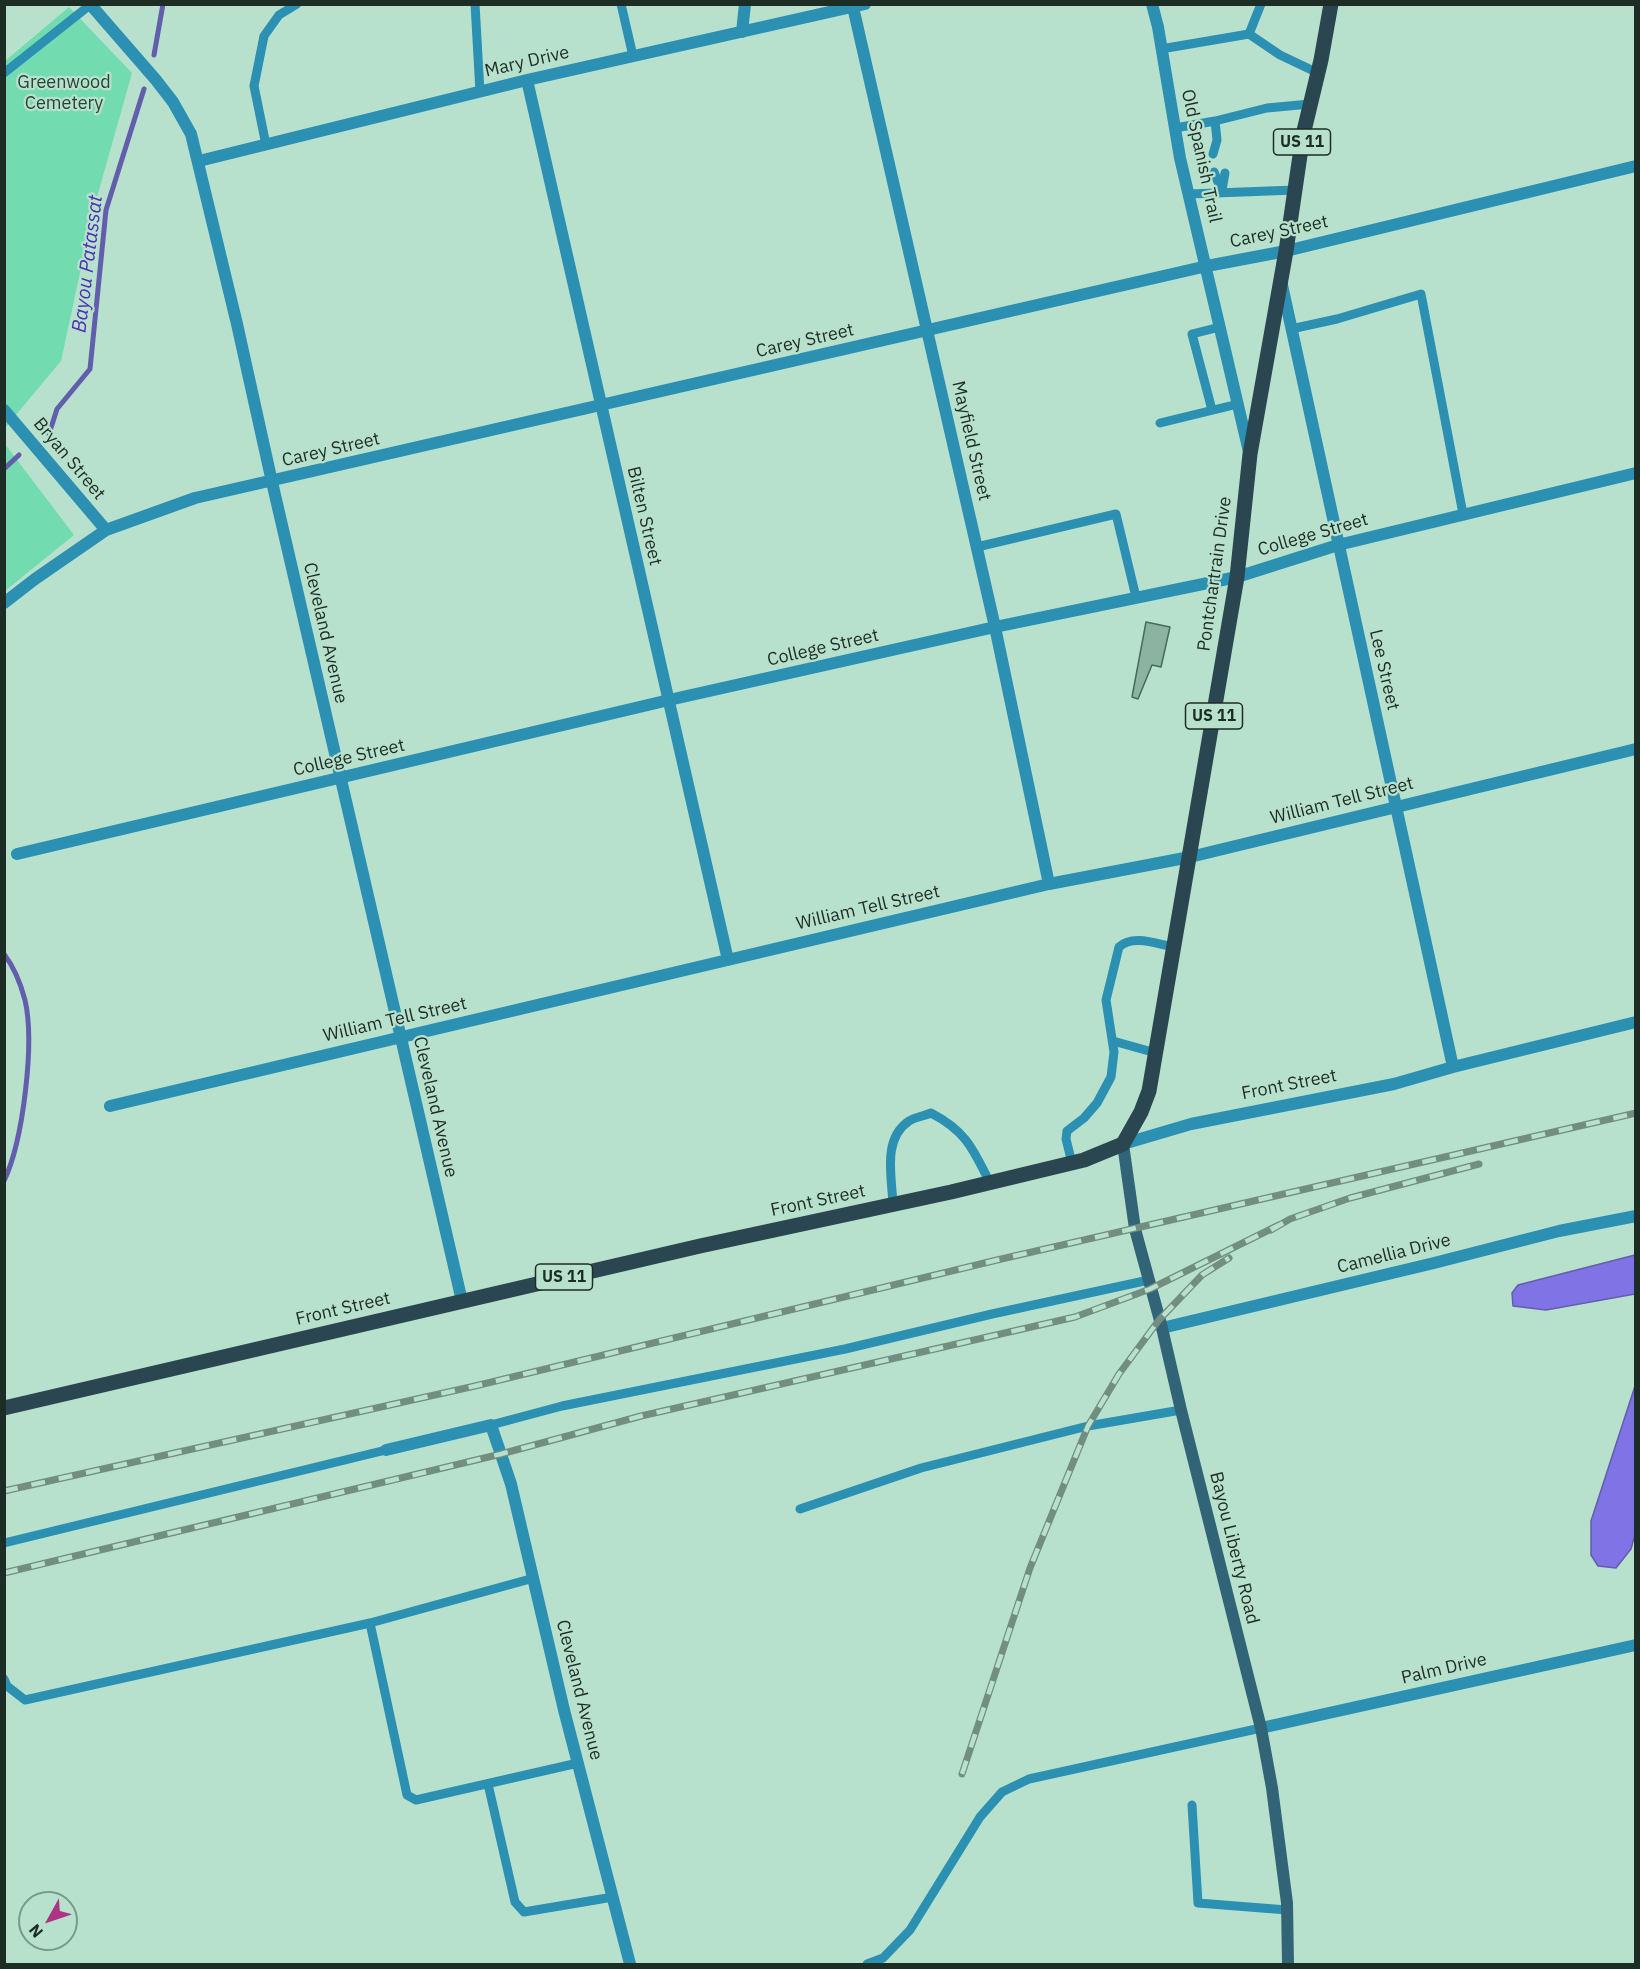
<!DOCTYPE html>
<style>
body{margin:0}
#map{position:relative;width:1640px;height:1969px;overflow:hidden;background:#b8e1cd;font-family:"IBM Plex Sans",sans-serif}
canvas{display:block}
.frame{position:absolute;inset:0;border:6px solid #1d2d25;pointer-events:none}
.north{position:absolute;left:18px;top:1891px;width:60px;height:60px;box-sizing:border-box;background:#b8e1cd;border:2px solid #7a998a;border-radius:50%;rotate:230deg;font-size:16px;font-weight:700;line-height:24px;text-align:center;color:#1d2d25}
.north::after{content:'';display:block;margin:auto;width:21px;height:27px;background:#af3384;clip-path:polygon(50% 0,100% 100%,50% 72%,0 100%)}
</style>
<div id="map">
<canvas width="1640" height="1969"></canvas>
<div class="frame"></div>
<div class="north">N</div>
</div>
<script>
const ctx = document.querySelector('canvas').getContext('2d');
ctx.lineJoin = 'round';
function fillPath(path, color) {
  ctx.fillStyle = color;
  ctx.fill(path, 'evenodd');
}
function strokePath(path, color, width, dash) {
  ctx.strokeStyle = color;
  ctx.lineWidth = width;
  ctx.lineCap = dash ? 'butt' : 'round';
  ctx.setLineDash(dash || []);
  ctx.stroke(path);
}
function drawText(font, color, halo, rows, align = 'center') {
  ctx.font = font + ' "IBM Plex Sans",sans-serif';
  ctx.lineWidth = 4.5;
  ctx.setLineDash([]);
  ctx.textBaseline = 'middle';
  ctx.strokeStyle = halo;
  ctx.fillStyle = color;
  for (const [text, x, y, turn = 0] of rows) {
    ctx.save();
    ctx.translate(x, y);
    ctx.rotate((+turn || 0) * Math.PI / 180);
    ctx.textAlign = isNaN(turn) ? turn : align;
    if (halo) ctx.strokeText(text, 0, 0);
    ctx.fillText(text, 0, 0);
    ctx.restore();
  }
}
fillPath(new Path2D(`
 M69,7L132,73L94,208L61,361L5,428V61Z
 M5,444L74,535L5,591H4Z`), '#73dbb0');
const water = new Path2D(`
 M1635,1255V1294L1546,1310L1513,1306L1512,1293L1518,1285Z
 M1635,1386V1534L1631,1549L1616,1568L1598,1566L1591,1555V1521Z`);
fillPath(water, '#7f73e6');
strokePath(water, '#625eac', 1.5);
strokePath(new Path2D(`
 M154,55L163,4
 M49,434L57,409L90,369L106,210L144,89
 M4,469L19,455
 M4,954C14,967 21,985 25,1000C35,1043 23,1141 4,1181`), '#625eac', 5);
const building = new Path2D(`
 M1146,622L1170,627L1161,667L1152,665L1138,699L1132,697Z`);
fillPath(building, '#8cb3a1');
strokePath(building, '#456b5a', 1.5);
strokePath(new Path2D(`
 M475,4L480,92
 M621,4L633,56
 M1249,34L1261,4
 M1161,49L1249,34L1280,55L1318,73
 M4,73L90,5
 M1175,128L1215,121L1267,108L1310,104
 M266,145L254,86L264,36L279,15L297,4
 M1213,154L1217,140L1215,121
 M1214,172L1222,192
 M1222,190L1225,173
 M1189,194L1295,190
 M1291,329L1337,319L1421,294L1463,514
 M1212,410L1192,334L1220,327
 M1160,423L1238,404
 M977,547L1116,514L1136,597
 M1113,1041L1156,1053
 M1072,1163L1066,1139L1067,1131L1084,1118L1097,1103L1111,1077L1114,1052L1106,1000L1119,947C1133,934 1157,944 1174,947
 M893,1205C892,1177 882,1139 909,1121C915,1117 924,1116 931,1113C966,1131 973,1149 990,1183
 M491,1425L562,1406L845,1349L992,1314L1149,1280
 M800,1509L921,1468L1088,1426L1181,1410
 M4,1543L386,1450
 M370,1623L407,1795L416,1800L578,1763
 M4,1679L7,1686L25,1700L370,1623L534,1578
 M488,1784L515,1902L524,1912L613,1897
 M1192,1805L1198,1903L1287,1910
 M867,1964L883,1958L910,1930L980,1817L1002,1792L1029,1779L1261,1728`), '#2b90b2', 9);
strokePath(new Path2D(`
 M1152,4L1158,27L1180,158L1249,452
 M853,7L995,627L1049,884
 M742,32L745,4
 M527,80L728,960
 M199,161L527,80L865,4
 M1286,251L1636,166
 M1282,285L1453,1067
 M4,410L106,530
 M17,854L669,700L995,627L1237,577L1338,545L1636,473
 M110,1106L1049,884L1190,857L1636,749
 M1123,1144L1191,1124L1394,1084L1453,1067L1636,1022
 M1162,1328L1434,1263L1559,1231L1636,1216
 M386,1450L491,1425L511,1484L564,1710L630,1964
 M1261,1728L1636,1645`), '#2b90b2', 12);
strokePath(new Path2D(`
 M90,4L156,80L173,102L191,134L237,324L272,482L462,1301
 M4,603L35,579L106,530L195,498L1207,266L1286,251`), '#2b90b2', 12);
strokePath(new Path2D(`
 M1123,1144L1135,1229L1162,1328L1181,1410L1261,1728L1272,1788L1287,1903L1288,1964`), '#326477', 12);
strokePath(new Path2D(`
 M4,1408L700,1246L951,1192L1084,1160L1123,1144L1141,1112L1149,1091L1237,577L1250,454L1286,251L1303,135L1321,60L1331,4`), '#2a4651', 15);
const rail = new Path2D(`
 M1271,1230L1290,1219L1350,1198L1479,1164
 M4,1491L475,1386L997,1260L1636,1113
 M4,1573L501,1454L641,1416L1075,1317L1150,1289L1279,1225
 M962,1774L1030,1568L1088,1426L1119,1374L1159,1320L1202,1275L1229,1258`);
strokePath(rail, '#718e80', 7);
strokePath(rail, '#b8e1cd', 4.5, [14]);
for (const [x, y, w] of [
 [1302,142,57],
 [1214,716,57],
 [564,1277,57]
]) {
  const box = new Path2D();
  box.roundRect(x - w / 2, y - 13, w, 26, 4.5);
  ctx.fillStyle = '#b8e1cd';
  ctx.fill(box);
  strokePath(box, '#1d2d25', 1.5);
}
drawText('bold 16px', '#1d2d25', null, [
 ["US 11",1302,142],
 ["US 11",1214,716],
 ["US 11",564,1277]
]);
drawText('18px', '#1d2d25', '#b8e1cd', [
 ["Mary Drive",527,62,-13],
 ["Old Spanish Trail",1201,156,78],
 ["Carey Street",1279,232,-12],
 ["Carey Street",805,341,-13],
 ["Mayfield Street",971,441,77],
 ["Carey Street",331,450,-13],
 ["Bryan Street",69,459,50],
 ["Bilten Street",644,516,77],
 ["College Street",1313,535,-16],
 ["Pontchartrain Drive",1215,574,-82],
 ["Cleveland Avenue",325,633,77],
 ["College Street",823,648,-13],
 ["Lee Street",1384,670,77],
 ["College Street",349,758,-13],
 ["William Tell Street",1342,801,-14],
 ["William Tell Street",868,908,-13],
 ["William Tell Street",395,1020,-13],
 ["Front Street",1289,1085,-11],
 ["Cleveland Avenue",435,1107,77],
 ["Front Street",818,1201,-12],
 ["Camellia Drive",1394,1254,-14],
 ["Front Street",343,1309,-13],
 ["Bayou Liberty Road",1234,1548,76],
 ["Palm Drive",1444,1669,-13],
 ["Cleveland Avenue",579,1690,76]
]);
drawText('18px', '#284337', '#b8e1cd', [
 ["Greenwood",64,83],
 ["Cemetery",64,104]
]);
drawText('italic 20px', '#4d2eb5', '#b8e1cd', [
 ["Bayou Patassat",88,264,-83]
]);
</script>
